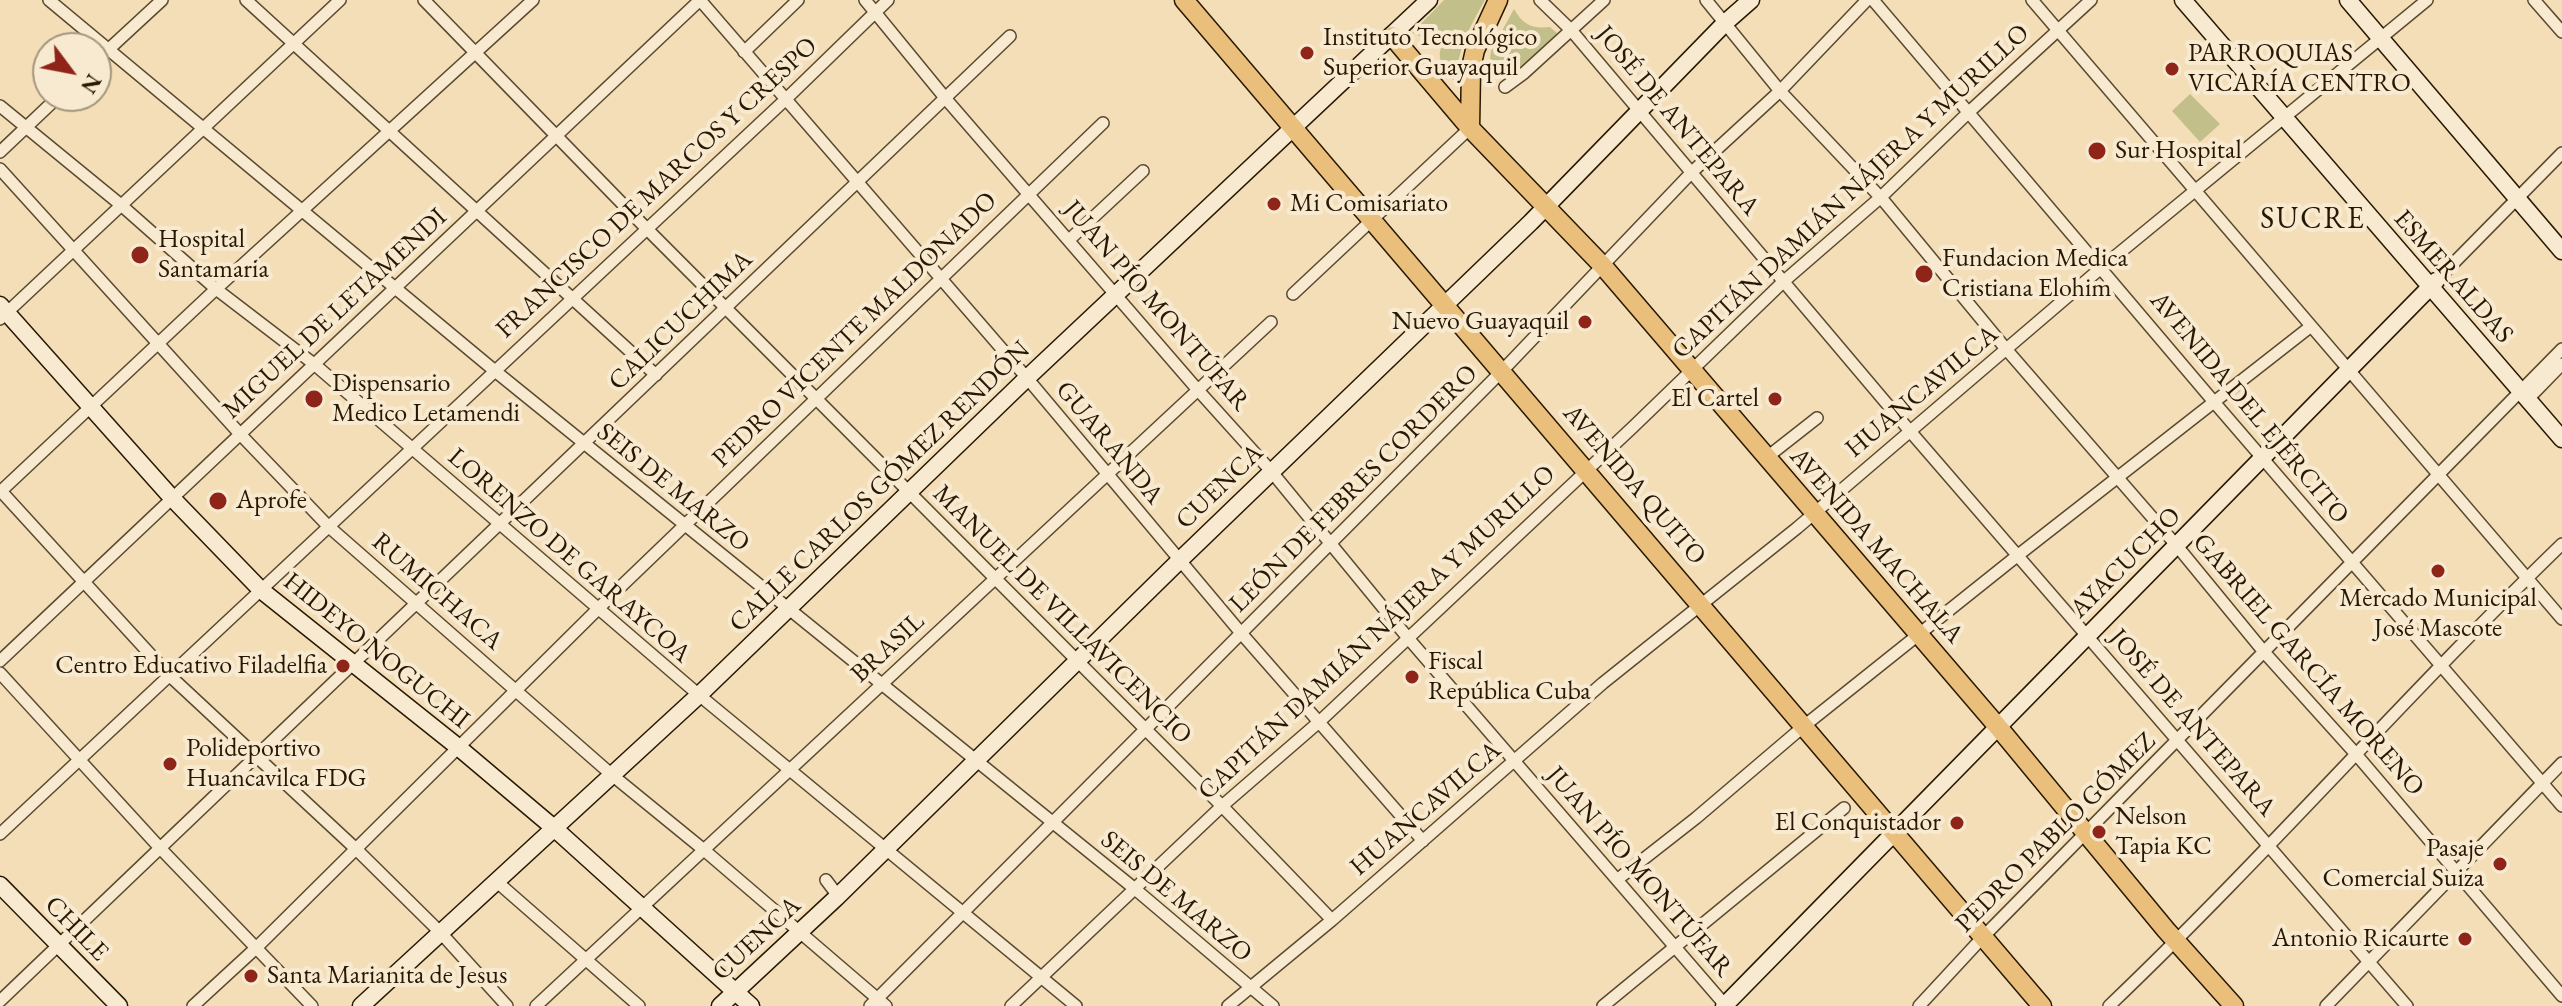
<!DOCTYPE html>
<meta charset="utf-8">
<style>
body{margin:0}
#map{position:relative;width:2562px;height:1006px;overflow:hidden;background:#f3deb8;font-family:"EB Garamond",serif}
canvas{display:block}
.north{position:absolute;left:32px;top:32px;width:80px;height:80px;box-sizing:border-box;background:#f7ead1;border:2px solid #a4967e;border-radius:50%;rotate:122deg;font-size:22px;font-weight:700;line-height:32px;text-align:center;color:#281701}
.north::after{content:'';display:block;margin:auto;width:28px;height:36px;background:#8f2418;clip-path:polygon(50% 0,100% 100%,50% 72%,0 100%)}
</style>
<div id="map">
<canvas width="2562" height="1006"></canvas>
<div class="north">N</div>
</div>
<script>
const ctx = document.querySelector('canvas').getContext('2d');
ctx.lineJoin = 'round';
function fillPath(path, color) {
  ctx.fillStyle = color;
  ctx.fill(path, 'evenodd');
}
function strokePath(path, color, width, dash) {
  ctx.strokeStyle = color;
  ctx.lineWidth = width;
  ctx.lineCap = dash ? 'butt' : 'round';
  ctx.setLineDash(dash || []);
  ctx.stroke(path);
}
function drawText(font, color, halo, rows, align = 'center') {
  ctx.font = font + ' "EB Garamond",serif';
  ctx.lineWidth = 8;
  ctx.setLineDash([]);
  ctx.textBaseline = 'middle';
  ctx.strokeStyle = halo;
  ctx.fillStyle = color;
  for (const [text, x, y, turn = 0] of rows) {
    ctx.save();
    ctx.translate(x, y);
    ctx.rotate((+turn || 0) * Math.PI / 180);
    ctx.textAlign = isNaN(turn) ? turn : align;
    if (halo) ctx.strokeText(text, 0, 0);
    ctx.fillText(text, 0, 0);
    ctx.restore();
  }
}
fillPath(new Path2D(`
 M1444,0H1485C1469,28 1457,50 1456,83C1446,70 1435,61 1442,45L1432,33L1422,37L1412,33Z
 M1514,9C1523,25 1532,29 1550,27L1558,34L1520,68L1501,64L1488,74L1491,51Z
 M2190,94L2220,124L2200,142L2172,111Z`), '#c3bf8a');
const street = new Path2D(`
 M49,0L495,371L1135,889L1273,1006
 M246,0L656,375
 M424,0L647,229L1222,806L1332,920
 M700,0L1027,378L1241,633L1423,841
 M865,0L946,99L1197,389L1271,471L1408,638L1726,1006
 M1540,0L1571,30L1909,430L2407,1006
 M1706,0L1780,91L1883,200L2006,349L2177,546L2264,652L2355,753L2562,996
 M1873,0L2214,402L2562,806
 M2032,0L2562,619
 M2534,0L2562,32
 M744,52L798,0
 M96,61L162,0
 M1505,87L1524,73L1604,0
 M0,106L121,205L216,289L314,364L699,695L1076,1006
 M0,152L59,96
 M0,169L240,434L328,526L612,775L704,850L886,1006
 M1069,240L1143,171
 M2436,281L2562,153
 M1293,294L1470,128
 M0,319L340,0
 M2527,400L2562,364
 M1766,458L1817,418
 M0,490L170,676L356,849L440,932L507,1006
 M0,492L216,289L533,0
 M0,661L700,0
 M0,673L160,848L312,1006
 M0,834L785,100L888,0
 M1618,879L1696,818L1804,726L2017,556L2310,327
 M826,880L838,896
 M496,881L639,1006
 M0,1001L1010,36
 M193,1006L256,948L610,597L1103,123
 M536,1006L1271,322
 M870,1006L1502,371L1692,172L1780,91L1867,0
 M1011,1006L1222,806L1319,722L1633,427L1783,282L1881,197L1970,111L2091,0
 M1228,1006L1332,920L1603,683L1797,528L2101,268L2427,0
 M1603,1006L1844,808
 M1919,1006L1982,938L2562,349
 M2109,1006C2265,857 2407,694 2562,544
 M2326,1006L2562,763`);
const secondary = new Path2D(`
 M2183,0L2562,439
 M2348,0L2562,251
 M0,305L172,498L261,590L458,747L554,828L751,1006
 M0,885L119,1006
 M361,1006L699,695L1027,378L1429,0
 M720,1006L836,898L1180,560L1531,222L1726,22L1751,0
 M1724,1006L2436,281`);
const primary = new Path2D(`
 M1184,0L2042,1006
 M1392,36L1470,128L1603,266L1999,728L2166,930L2234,1006
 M1470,128L1471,68L1475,50L1498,0`);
strokePath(street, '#5b492f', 14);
strokePath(secondary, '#281701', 19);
strokePath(primary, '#281701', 21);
strokePath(street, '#f7ead1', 11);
strokePath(secondary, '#f7ead1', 16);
strokePath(primary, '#eabf7c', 18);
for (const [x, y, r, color] of [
 [1307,53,8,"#8f2418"],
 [2172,69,8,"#8f2418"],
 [2097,151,10,"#8f2418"],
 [1274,204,8,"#8f2418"],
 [140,255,10,"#8f2418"],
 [1924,274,10,"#8f2418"],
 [1585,322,8,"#8f2418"],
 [314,399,10,"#8f2418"],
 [1775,399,8,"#8f2418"],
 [218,501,10,"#8f2418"],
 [2438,571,8,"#8f2418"],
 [343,666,8,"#8f2418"],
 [1412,677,8,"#8f2418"],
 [170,764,8,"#8f2418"],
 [1957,823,8,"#8f2418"],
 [2099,832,8,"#8f2418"],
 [2500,864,8,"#8f2418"],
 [2465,939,8,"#8f2418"],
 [251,976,8,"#8f2418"]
]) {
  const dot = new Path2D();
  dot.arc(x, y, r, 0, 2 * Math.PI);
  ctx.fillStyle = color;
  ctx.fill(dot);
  strokePath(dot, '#f7ead1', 3);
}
drawText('26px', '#281701', '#f7ead1', [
 ["Instituto Tecnológico",1323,38],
 ["Superior Guayaquil",1323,68],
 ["PARROQUIAS",2188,54],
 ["VICARÍA CENTRO",2188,84],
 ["Sur Hospital",2115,151],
 ["Mi Comisariato",1290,204],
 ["Hospital",158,240],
 ["Santamaria",158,270],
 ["Fundacion Medica",1942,259],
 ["Cristiana Elohim",1942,289],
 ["Nuevo Guayaquil",1569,322,"right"],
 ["Dispensario",332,384],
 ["Medico Letamendi",332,414],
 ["El Cartel",1759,399,"right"],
 ["Aprofe",236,501],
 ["Mercado Municipal",2438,599,"center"],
 ["José Mascote",2438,629,"center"],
 ["Fiscal",1428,662],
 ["República Cuba",1428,692],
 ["Centro Educativo Filadelfia",327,666,"right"],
 ["Polideportivo",186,749],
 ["Huancavilca FDG",186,779],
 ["Nelson",2115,817],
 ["Tapia KC",2115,847],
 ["El Conquistador",1941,823,"right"],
 ["Pasaje",2484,849,"right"],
 ["Comercial Suiza",2484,879,"right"],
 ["Antonio Ricaurte",2449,939,"right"],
 ["Santa Marianita de Jesus",267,976]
], 'left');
drawText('26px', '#281701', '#f7ead1', [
 ["JOSÉ DE ANTEPARA",1677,121,50],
 ["FRANCISCO DE MARCOS Y CRESPO",657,188,-43],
 ["CAPITÁN DAMIÁN NÁJERA Y MURILLO",1851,192,-43],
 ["ESMERALDAS",2453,277,49],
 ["JUAN PÍO MONTÚFAR",1156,306,49],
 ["MIGUEL DE LETAMENDI",335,314,-43],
 ["CALICUCHIMA",681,321,-44],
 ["PEDRO VICENTE MALDONADO",855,330,-44],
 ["HUANCAVILCA",1922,392,-40],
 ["AVENIDA DEL EJÉRCITO",2249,408,50],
 ["GUARANDA",1109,443,50],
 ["AVENIDA QUITO",1634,485,49],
 ["CALLE CARLOS GÓMEZ RENDÓN",880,487,-44],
 ["CUENCA",1220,487,-44],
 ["SEIS DE MARZO",673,488,39],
 ["LEÓN DE FEBRES CORDERO",1354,489,-45],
 ["AVENIDA MACHALA",1876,546,49],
 ["LORENZO DE GARAYCOA",569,556,41],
 ["AYACUCHO",2126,563,-45],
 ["RUMICHACA",437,592,41],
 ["MANUEL DE VILLAVICENCIO",1062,615,45],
 ["CAPITÁN DAMIÁN NÁJERA Y MURILLO",1377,633,-43],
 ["BRASIL",888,648,-43],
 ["HIDEYO NOGUCHI",376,651,39],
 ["GABRIEL GARCÍA MORENO",2308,665,49],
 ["JOSÉ DE ANTEPARA",2192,723,49],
 ["HUANCAVILCA",1426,809,-41],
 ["PEDRO PABLO GÓMEZ",2056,833,-45],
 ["JUAN PÍO MONTÚFAR",1639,872,49],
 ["SEIS DE MARZO",1176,897,40],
 ["CHILE",76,929,46],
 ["CUENCA",757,939,-43]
]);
ctx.letterSpacing = '2px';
drawText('30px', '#281701', '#f7ead1', [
 ["SUCRE",2313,220]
]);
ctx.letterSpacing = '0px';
</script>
